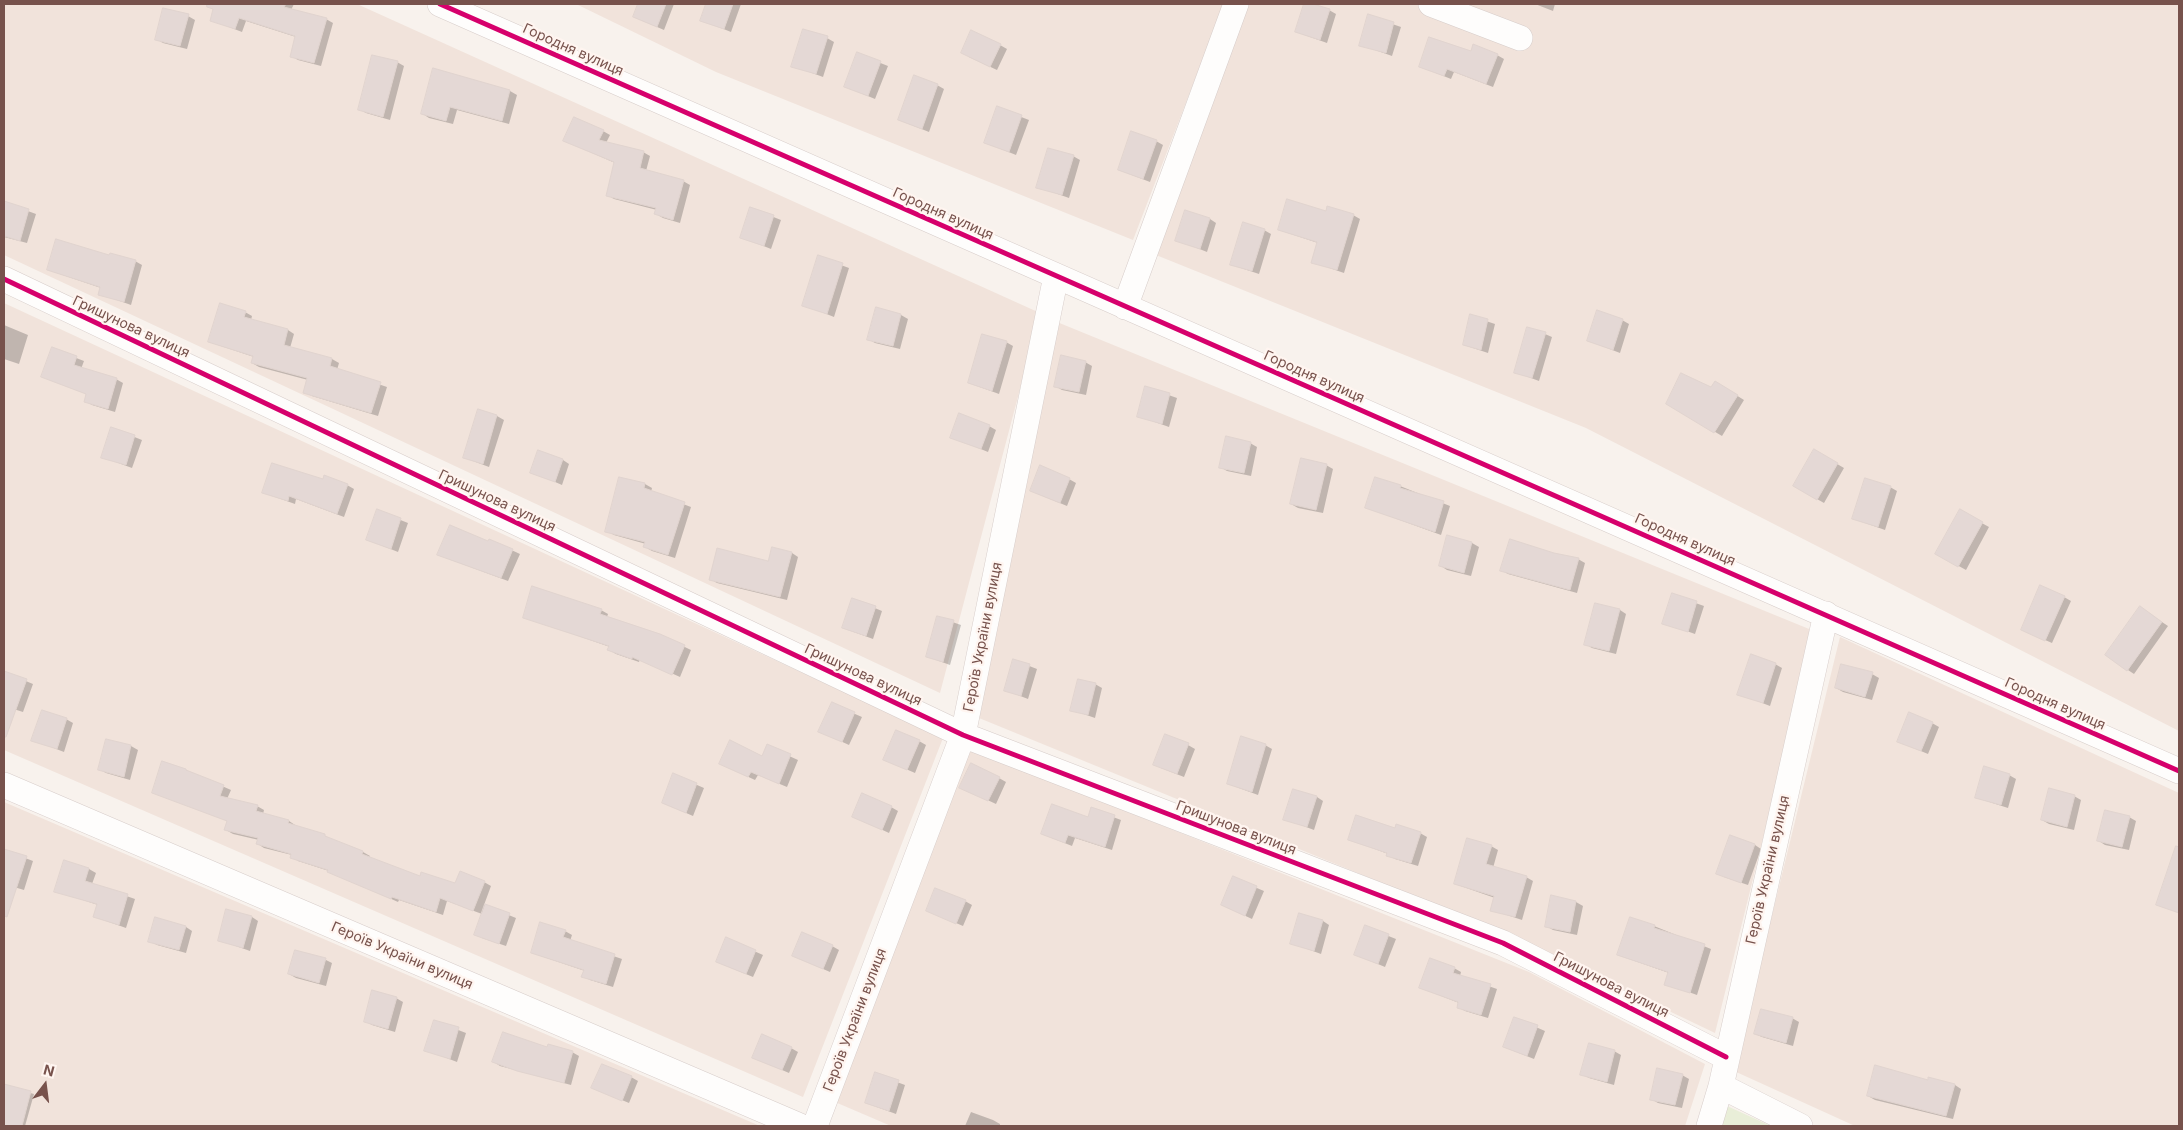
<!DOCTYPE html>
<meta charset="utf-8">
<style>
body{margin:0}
#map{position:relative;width:2183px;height:1130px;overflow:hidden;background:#f8f2ed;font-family:Inter,sans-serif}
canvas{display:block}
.frame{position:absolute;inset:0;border:5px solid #77524c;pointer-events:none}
.north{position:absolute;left:20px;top:1060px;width:50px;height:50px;-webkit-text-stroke:4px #fff5f0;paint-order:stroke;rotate:15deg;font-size:14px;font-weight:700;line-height:20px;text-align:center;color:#77524c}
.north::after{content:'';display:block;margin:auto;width:18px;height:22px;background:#77524c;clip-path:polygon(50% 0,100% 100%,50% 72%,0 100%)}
</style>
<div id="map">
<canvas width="2183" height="1130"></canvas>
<div class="frame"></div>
<div class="north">N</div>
</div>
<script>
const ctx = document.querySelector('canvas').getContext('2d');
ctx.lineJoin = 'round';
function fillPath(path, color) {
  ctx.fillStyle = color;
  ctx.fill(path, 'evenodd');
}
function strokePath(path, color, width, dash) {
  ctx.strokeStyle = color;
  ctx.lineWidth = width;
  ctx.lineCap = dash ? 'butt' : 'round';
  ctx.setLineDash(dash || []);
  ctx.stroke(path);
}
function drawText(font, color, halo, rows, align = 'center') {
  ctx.font = font + ' Inter,sans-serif';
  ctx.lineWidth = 4.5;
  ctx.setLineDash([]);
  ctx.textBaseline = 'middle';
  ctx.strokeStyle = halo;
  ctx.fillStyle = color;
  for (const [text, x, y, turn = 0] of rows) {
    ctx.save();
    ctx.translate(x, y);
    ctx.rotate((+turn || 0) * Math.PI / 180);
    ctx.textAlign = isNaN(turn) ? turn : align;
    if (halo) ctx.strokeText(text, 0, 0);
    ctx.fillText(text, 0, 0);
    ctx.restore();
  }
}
fillPath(new Path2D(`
 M4,4H357L1040,313L940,693L4,255Z
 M576,4H1224L1133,240L716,72Z
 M1249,4H2179V731L1586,428L1156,255Z
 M4,303L943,738L803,1097L4,750Z
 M1057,322L1814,631L1715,1033L1514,937L979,718Z
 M1840,637L2179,793V1126H1855L1734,1071Z
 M968,748L1529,972L1705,1064L1685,1126H891L835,1102Z
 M4,802L760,1126H4Z`), '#f1e3db');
fillPath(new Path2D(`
 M1727,1106L1771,1126H1722Z`), '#e9eed8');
fillPath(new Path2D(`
 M217,4H294L291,10L326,19L333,23L321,66L298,60L291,56L296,37L246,21L242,32L211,20Z
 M639,4H674L664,30L634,17Z
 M707,4H741L731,32L701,20Z
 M1305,4L1329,10L1336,14L1327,43L1296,32Z
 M1535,4H1555L1553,11Z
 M188,16L195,20L187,49L163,43L156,39Z
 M1369,16L1401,27L1392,56L1361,45Z
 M827,38L834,42L823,77L793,66Z
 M1000,45L1007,49L997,70L969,57Z
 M1471,52L1497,55L1504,59L1493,87L1454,72L1451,79L1421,67Z
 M858,54L888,66L875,99L846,87Z
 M397,62L404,66L390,120L366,113L359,109Z
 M434,69L510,91L517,95L509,124L457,110L453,124L429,118L423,114Z
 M937,85L944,89L929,132L899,120Z
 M998,108L1029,120L1016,155L986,143Z
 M603,131L610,135L606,143L643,152L650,156L646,171L683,181L690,185L680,223L663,218L656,214L657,210L614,199L607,195L615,163L572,144Z
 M1156,141L1163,145L1150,182L1119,170Z
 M1073,156L1080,160L1069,198L1038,187Z
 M6,203L36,214L27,243L4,237V210Z
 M751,208L781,220L771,249L741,237Z
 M1327,212L1353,215L1360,219L1344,273L1312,262L1318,243L1279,230Z
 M1210,219L1216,223L1207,252L1177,240Z
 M1264,230L1271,234L1259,274L1232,265Z
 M110,257L135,261L142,265L131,305L100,294L101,288L48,270Z
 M819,257L849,268L834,317L804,305Z
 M876,309L901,315L908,319L900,349L875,343L868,339Z
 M245,312L252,316L251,320L288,330L294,334L290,348L332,359L339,363L337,370L387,387L378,416L312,396L305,392L308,380L259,367L252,363L254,357L209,342Z
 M1471,316L1495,324L1488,353L1464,345Z
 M1622,320L1629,324L1620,353L1589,341Z
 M4,325L28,335L19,364L4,359Z
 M1545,334L1552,337L1539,381L1515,372Z
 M1006,342L1013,346L999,394L969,383Z
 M53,349L84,361L81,369L116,379L123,383L115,412L92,405L85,401L87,394L43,377Z
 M1085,362L1092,366L1086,395L1062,390L1055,386Z
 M1715,382L1744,400L1722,436L1668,404L1711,389Z
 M1146,387L1177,398L1169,427L1138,416Z
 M497,416L504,420L489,467L465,458Z
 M989,426L996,430L988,452L951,437Z
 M112,428L142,440L132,468L102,457Z
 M1250,443L1257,447L1251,476L1227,471L1220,467Z
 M1815,451L1844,468L1824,503L1794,486Z
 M563,460L569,464L562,485L532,472Z
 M1326,465L1333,469L1323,513L1298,508L1291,504Z
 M620,478L645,484L652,488L651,492L691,507L675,558L652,551L645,547L646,544L614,535L607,531Z
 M1069,479L1076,483L1067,506L1038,494Z
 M323,480L347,485L354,489L344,517L296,499L295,504L264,493Z
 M1400,486L1450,506L1441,535L1367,508Z
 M1890,487L1897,491L1885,530L1854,519Z
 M378,511L408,523L398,552L368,540Z
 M1960,511L1989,527L1966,570L1937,554Z
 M1448,536L1472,543L1479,547L1471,576L1447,570L1441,566Z
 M490,540L520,554L508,581L446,558L489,543Z
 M792,553L798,557L787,600L717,583L710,579L769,563Z
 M1553,554L1578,559L1585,563L1577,593L1508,574L1501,570Z
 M1673,595L1704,606L1695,634L1664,623Z
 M2064,597L2071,601L2052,643L2029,633Z
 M853,599L882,611L873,639L843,628Z
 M601,610L608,614L607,617L660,635L691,650L680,677L640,659L639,662L616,654L609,650L610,647L524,617Z
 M1620,610L1626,614L1616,654L1592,648L1585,644Z
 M2147,612L2168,626L2134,674L2128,670Z
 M938,617L961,625L950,665L928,657Z
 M1014,660L1037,669L1028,699L1005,690Z
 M1775,664L1782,668L1770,706L1739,694Z
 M4,672L33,684L23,712L4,706Z
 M1872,674L1879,678L1872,700L1843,692L1836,688Z
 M1095,684L1102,688L1095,718L1072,710Z
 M832,704L862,717L849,745L827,735Z
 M66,719L73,723L64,752L33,740Z
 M1932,723L1939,727L1928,754L1899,742Z
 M107,740L131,746L138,750L130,780L106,773L99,769Z
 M919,741L926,745L915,773L892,763Z
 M1188,745L1195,749L1184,777L1161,768Z
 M1265,745L1272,749L1258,795L1228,784Z
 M767,746L798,760L787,787L758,775L755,780L727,767L763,757Z
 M186,770L231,790L227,799L257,806L264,810L263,814L289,821L295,825V827L325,836L331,840L363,852L370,856L369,858L420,878L456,885L484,882L491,886L484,905L516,918L506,946L482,938V914L447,901L443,915L399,900L398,902L329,871L298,861L292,857V855L264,848L258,844L259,840L233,834L226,830L228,821L153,792Z
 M674,775L704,788L693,816L663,803Z
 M2009,775L2016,779L2008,808L1977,798Z
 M999,778L1006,782L996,804L968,791Z
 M2074,796L2081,800L2074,830L2049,824L2042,820Z
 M1317,797L1323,801L1314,830L1285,819Z
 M891,807L898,811L889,833L861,820Z
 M1092,809L1121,820L1112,850L1075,838L1072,846L1042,834L1089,818Z
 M2129,817L2136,821L2129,850L2105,845L2099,841Z
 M1396,830L1420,833L1427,837L1418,866L1395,859L1388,855V854L1349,839Z
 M1755,845L1761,849L1748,885L1724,877Z
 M1491,846L1498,850L1493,868L1526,877L1533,881L1522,920L1492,910L1495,898L1455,884Z
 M4,850L33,861L24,890L4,884Z
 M2173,860L2179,862V913L2158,904Z
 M89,869L96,873L92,884L135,899L126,928L95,917L98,905L56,891Z
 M1233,878L1264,891L1252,919L1222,905Z
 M965,901L972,905L963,926L928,911Z
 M1576,902L1583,906L1577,935L1553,930L1546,926Z
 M252,917L258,921L250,951L219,940Z
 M1323,921L1329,925L1321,954L1291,943Z
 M1654,926L1711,949L1697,995L1666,984L1669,973L1618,955Z
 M186,927L192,931L186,953L157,945L150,941Z
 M1366,927L1396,939L1385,967L1356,955Z
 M565,931L572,935L570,941L622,959L613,987L590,980L583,976L585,971L532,953Z
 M727,939L763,955L753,977L724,965Z
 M832,946L839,950L830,972L800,959Z
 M326,960L332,963L326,986L296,978L289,974Z
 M1454,968L1461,972L1460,976L1497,989L1488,1018L1465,1011L1458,1007L1459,1003L1421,988Z
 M396,998L403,1002L395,1032L372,1025L365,1021Z
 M1515,1018L1545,1031L1534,1059L1504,1047Z
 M1792,1018L1799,1022L1793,1046L1762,1037L1755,1034Z
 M435,1021L466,1033L457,1062L426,1050Z
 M791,1048L798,1052L789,1073L761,1061Z
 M548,1049L572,1052L579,1056L571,1085L500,1066L494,1062Z
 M1614,1051L1621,1055L1614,1085L1589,1078L1582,1074Z
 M875,1074L905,1085L896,1114L866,1103Z
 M1682,1075L1689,1079L1682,1108L1658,1103L1651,1099Z
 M631,1077L638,1081L629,1103L600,1091Z
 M1928,1081L1955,1085L1961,1089L1953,1119L1875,1100L1868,1096Z
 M6,1086L34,1094L25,1126H4V1094Z
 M971,1112L993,1120L1000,1124V1126H965Z`), '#0003');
const building = new Path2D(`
 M207,4H286L284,7L327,18L314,63L290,57L295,36L239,18L235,29L210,21L213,9L207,7Z
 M638,4H666L657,27L633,17Z
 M706,4H733L724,29L700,21Z
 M1304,4H1313L1330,9L1320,40L1295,32Z
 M163,8L189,14L180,46L155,40Z
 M1368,14L1394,22L1386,53L1359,46Z
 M803,29L828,36L816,74L791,67Z
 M971,30L1001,44L990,67L961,53Z
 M1429,37L1471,51L1473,44L1498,54L1486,84L1447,69L1444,76L1419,67Z
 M857,52L881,61L868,96L844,87Z
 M372,55L398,61L383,117L358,110Z
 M433,68L510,90L502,121L450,107L446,121L421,114Z
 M914,75L938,84L922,129L898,120Z
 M997,106L1022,115L1009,152L984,143Z
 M574,117L604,130L599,140L644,151L640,168L684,180L673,220L654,214L656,208L606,196L614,162L563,141Z
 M1131,131L1157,140L1143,179L1118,170Z
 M1048,148L1074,155L1062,195L1036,188Z
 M1287,199L1326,211L1327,206L1354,214L1337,270L1311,263L1317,242L1278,230Z
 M4,201L29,209L20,241L4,236Z
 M750,207L774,215L764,246L740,238Z
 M1185,210L1210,218L1200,249L1175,241Z
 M1243,222L1265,229L1252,271L1230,265Z
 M56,239L109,255L110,253L136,260L124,302L98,295L100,287L47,270Z
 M818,255L843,263L827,314L802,306Z
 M220,303L246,311L244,317L288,329L284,345L332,358L330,366L381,382L371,413L303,393L307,378L251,363L253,356L208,342Z
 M876,307L901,314L893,346L867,340Z
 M1597,310L1623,319L1613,350L1587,341Z
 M1470,314L1488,319L1481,350L1463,345Z
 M1527,327L1546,332L1532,378L1514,373Z
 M982,334L1007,341L992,391L968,383Z
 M52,347L77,356L74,365L117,378L108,409L84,402L86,394L41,377Z
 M1061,355L1086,361L1079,392L1054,387Z
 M1681,373L1711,387L1715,381L1738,395L1714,433L1666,404Z
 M1145,386L1170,393L1162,424L1137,417Z
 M478,409L497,415L483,464L463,458Z
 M959,413L990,425L981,449L950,438Z
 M111,427L135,435L126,465L101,458Z
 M1226,436L1251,442L1244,473L1219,468Z
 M1814,449L1838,463L1817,500L1793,486Z
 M538,450L563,459L555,482L530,473Z
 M1301,458L1327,464L1316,510L1290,504Z
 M272,463L323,479L324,475L348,484L337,514L289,496L288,501L262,493Z
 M1040,465L1070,478L1060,503L1030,491Z
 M619,477L645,483L644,488L685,502L668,555L643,547L645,542L605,532Z
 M1375,477L1401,485L1400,488L1444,501L1435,532L1365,508Z
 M1865,478L1891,486L1878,527L1852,519Z
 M377,509L401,518L391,549L366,540Z
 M1960,509L1983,522L1958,567L1935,554Z
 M450,525L488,541L489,539L513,549L501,578L437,555Z
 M1447,535L1472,542L1464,573L1439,566Z
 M1510,539L1554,553L1579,558L1570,590L1500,571Z
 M772,547L792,552L780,597L709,580L717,548L768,561Z
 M2040,585L2065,596L2045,641L2021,630Z
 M532,586L602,609L600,614L660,634L685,645L672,675L632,657V659L607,650L609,646L523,618Z
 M1672,593L1697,601L1688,632L1662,624Z
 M852,598L876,606L866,636L842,628Z
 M1595,603L1620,609L1609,651L1584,645Z
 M2140,606L2162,622L2127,671L2105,655Z
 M937,616L954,620L943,662L926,657Z
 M1751,654L1776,663L1763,703L1737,695Z
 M1013,659L1030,664L1021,696L1004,691Z
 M1841,664L1873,672L1865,697L1835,688Z
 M4,671L27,679L6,737H4Z
 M1078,679L1096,683L1088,715L1070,711Z
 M832,702L855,712L842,742L818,732Z
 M42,710L67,718L57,749L31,741Z
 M1909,712L1933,722L1921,751L1897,742Z
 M896,730L920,740L907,770L883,760Z
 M1165,734L1189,743L1177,774L1153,765Z
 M1241,736L1266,744L1252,792L1227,784Z
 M106,739L131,745L124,777L98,770Z
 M730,740L762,756L767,744L791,754L779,784L751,772L748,777L719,764Z
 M162,761L186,769V770L224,785L220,796L258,805L256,811L289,820L288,823L325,834V836L363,851L362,854L420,876L421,872L455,883L460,871L485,881L473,911L440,898L436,912L392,897L391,899L327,872L328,870L290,858L291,854L256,844L258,838L224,830L227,821L152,793Z
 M971,763L1000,777L988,801L959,788Z
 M1984,766L2010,774L2001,805L1975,798Z
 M673,773L697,783L686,813L662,803Z
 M2049,788L2075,795L2067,827L2041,820Z
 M1293,789L1317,796L1307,827L1283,820Z
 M862,793L892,806L882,830L852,817Z
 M1052,804L1088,817L1091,807L1115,815L1105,847L1068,835L1065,843L1041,834Z
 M2105,810L2130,816L2122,847L2097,841Z
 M1356,815L1395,828L1396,824L1421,832L1411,863L1386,856L1387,853L1348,840Z
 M1730,835L1755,844L1741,883L1716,874Z
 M1467,838L1492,845L1486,864L1527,876L1515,917L1490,911L1494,896L1454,884Z
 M2176,846L2179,847V913L2156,905Z
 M4,849L27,856L7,917L4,916Z
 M64,860L89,868L85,881L128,894L119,925L93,917L97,904L54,892Z
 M1233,876L1257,886L1245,916L1221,905Z
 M935,888L966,900L956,924L926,911Z
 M1551,895L1576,901L1570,932L1545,927Z
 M485,904L510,913L499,944L474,935Z
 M226,909L252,916L243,948L218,941Z
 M1299,913L1323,920L1314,951L1290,944Z
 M155,917L186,926L179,950L148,942Z
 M1630,917L1655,925L1654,928L1705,944L1690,993L1664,985L1668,972L1617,955Z
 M540,922L566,930L563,937L615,954L606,984L581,977L584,970L531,953Z
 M1365,925L1389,934L1378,964L1354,955Z
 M802,932L833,945L823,969L792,956Z
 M726,937L756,950L746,974L716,962Z
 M295,950L326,958L319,983L288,974Z
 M1430,958L1455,967L1453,973L1491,984L1481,1015L1457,1008L1458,1002L1419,988Z
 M372,990L397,997L388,1029L364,1022Z
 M1761,1009L1793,1017L1786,1043L1754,1034Z
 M1514,1017L1538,1025L1527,1056L1503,1047Z
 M434,1020L459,1027L450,1059L424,1051Z
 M503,1032L547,1047L548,1044L573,1051L564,1083L517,1071L492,1062Z
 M762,1034L792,1047L782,1070L752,1058Z
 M1589,1043L1615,1050L1607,1082L1580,1075Z
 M602,1064L632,1076L622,1101L591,1088Z
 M1875,1065L1928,1080V1077L1955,1084L1946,1116L1867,1096Z
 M1657,1068L1683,1074L1675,1105L1650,1100Z
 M875,1072L899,1080L889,1111L865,1103Z
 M4,1084L31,1091L22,1126H4Z`);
fillPath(building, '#e4d8d5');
strokePath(building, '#e1d4cf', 1);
const minor = new Path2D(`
 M440,4L2179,771
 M1431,4L1520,38
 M4,279L963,735L1503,943L1726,1057
 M1125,307L1236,4
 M4,785L800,1126
 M1721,1086L1800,1126
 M815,1126L963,735L1056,276
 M1709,1126L1721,1086L1826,614`);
strokePath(minor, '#d7cdca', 26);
strokePath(minor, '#fefdfc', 25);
strokePath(new Path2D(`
 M440,4L2179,771
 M4,279L963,735L1503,943L1726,1057`), '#d6006c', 5);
drawText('14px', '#77524c', '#fff5f0', [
 ["Городня вулиця",573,50,24],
 ["Городня вулиця",943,214,24],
 ["Гришунова вулиця",131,327,25],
 ["Городня вулиця",1314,377,24],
 ["Гришунова вулиця",497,501,25],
 ["Городня вулиця",1685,540,24],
 ["Героїв України вулиця",983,637,-79],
 ["Гришунова вулиця",863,675,25],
 ["Городня вулиця",2055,704,24],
 ["Гришунова вулиця",1236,828,21],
 ["Героїв України вулиця",1768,870,-77],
 ["Героїв України вулиця",402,956,23],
 ["Гришунова вулиця",1611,985,27],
 ["Героїв України вулиця",855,1020,-69]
]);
</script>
